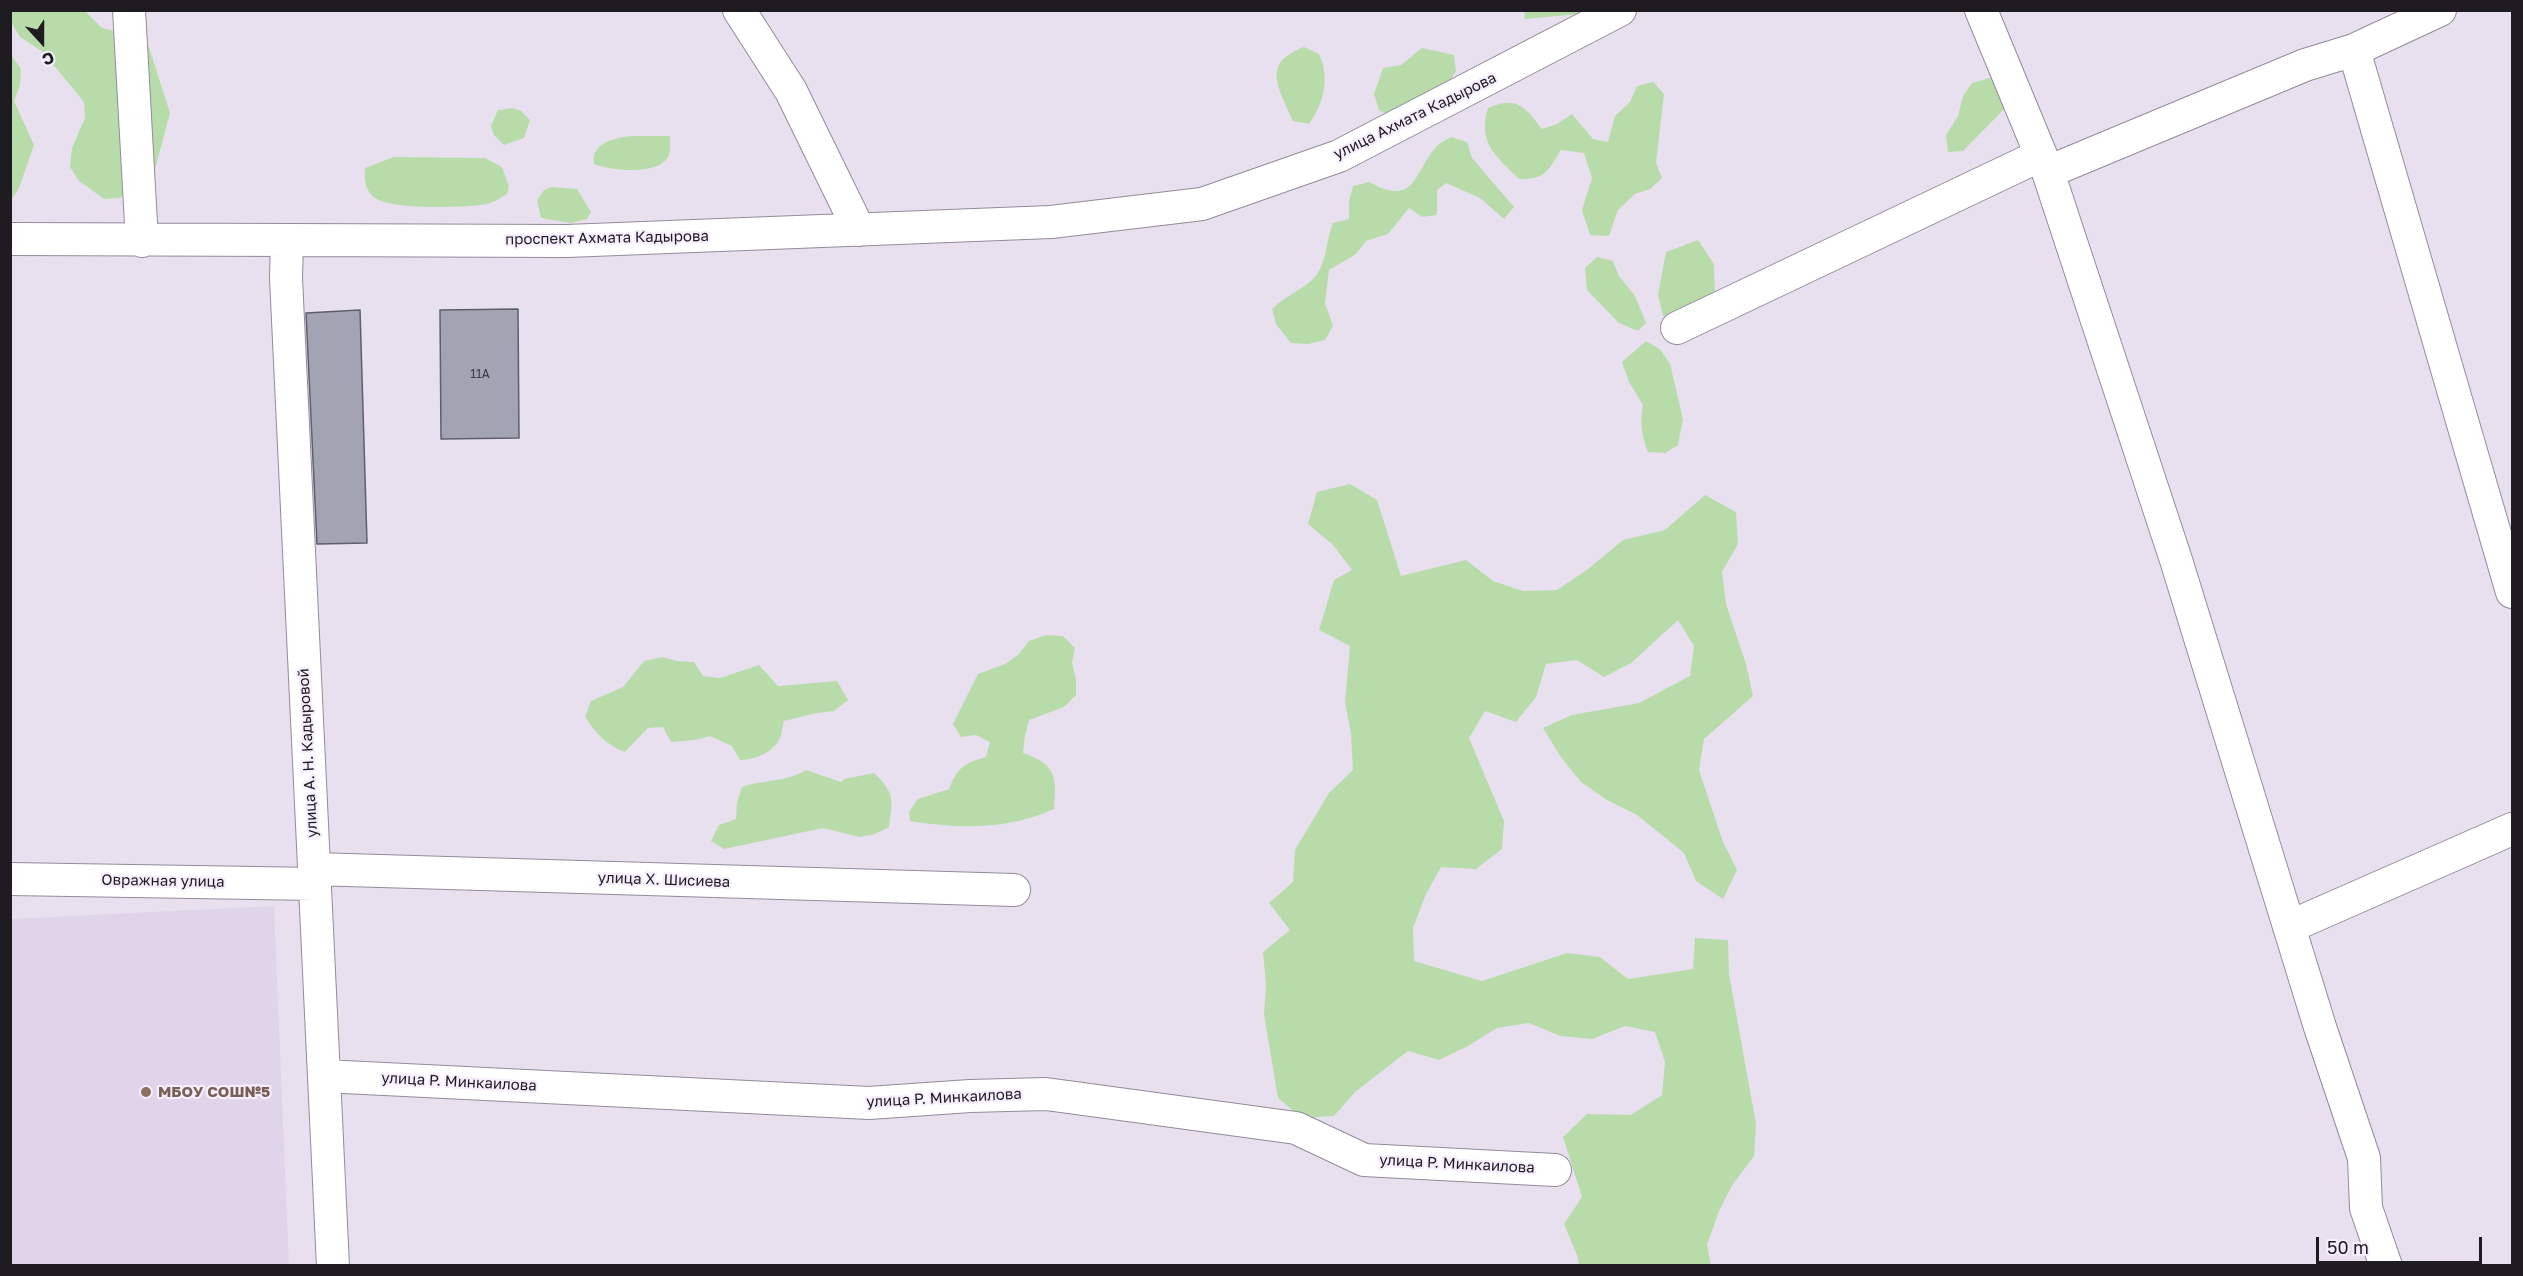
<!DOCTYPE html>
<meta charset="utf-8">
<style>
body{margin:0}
#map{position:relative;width:2523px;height:1276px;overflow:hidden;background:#e8e0ef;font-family:"Golos Text",sans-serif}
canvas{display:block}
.frame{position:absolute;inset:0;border:12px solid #1e1b21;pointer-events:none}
.north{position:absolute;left:12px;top:12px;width:60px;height:60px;-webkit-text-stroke:4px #f6edfd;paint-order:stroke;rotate:159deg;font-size:16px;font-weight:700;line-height:24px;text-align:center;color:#1e1b21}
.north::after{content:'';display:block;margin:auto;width:21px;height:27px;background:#1e1b21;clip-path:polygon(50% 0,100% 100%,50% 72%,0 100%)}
.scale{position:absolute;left:2316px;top:1237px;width:166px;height:27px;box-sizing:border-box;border:3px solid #1e1b21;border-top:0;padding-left:8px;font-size:18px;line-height:21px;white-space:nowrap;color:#1e1b21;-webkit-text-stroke:4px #f6edfd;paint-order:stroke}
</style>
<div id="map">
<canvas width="2523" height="1276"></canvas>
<div class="frame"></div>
<div class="north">С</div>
<div class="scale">50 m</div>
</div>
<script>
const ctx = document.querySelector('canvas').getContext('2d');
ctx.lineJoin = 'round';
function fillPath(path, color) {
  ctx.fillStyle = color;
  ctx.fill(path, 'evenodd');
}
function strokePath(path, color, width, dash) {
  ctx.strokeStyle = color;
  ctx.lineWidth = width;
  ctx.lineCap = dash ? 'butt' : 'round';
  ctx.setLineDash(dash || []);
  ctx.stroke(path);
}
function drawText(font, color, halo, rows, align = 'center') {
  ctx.font = font + ' "Golos Text",sans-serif';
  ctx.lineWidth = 4.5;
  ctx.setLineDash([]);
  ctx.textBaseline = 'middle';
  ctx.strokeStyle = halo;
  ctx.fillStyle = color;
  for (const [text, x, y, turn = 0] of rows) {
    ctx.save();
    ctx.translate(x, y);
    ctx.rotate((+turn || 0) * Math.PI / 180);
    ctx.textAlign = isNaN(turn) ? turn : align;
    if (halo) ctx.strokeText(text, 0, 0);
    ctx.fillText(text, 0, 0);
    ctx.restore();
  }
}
fillPath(new Path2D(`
 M274,906L289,1265H11V919Z`), '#e0d4ea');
fillPath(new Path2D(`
 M11,11H85L102,28L135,36L149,47L170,113L156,166L120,198L104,199L78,180L70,167L72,148L85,118L84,102L43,52L20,37L11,22Z
 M1524,11H1586L1579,14L1525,19Z
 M1304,47L1319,54C1330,78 1324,103 1309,124L1293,121C1279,88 1260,64 1304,47Z
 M1422,48L1454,55L1456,71L1447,85L1393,118L1379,110L1374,94L1383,68L1401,65Z
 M11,55L21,69L20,85L14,101L34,145L19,188L11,200Z
 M1997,76L2006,107L1963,151L1948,152L1946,135L1958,116L1963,96L1972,83Z
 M1653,82L1664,94L1656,163L1662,178L1650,189L1635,194L1618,210L1609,236L1590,235L1582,210L1592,178L1584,153L1561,150C1548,170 1546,180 1519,179C1497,157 1477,143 1488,108C1517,95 1525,107 1542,129L1557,124L1572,114L1593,139L1608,142L1615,116L1630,102L1637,86Z
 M513,108L521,111L530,120L524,138L504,145L494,135L491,126L498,110Z
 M632,136H670C670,141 671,150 669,155C661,176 611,171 594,164C590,144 615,137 632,136Z
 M1451,137L1467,142L1472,158L1514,207L1504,219L1480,198L1446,183L1437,190V215L1422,217L1409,208L1388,234L1366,241L1356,254L1329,270L1325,303L1333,326L1325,340L1308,344L1291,343L1276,324L1272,309C1286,295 1298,292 1311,281C1328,266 1325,241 1333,223L1349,219V201L1353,186L1369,182C1415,207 1413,175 1435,148C1439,143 1446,140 1451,137Z
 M394,157L485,158L502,167L509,186L507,194C500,198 494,203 486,204C465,208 391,210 375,198C365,191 364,179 365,168Z
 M551,187L577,189L591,212L587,219L571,223L541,218L537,200L544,190Z
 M1698,240L1714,264L1715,298L1681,313L1663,316L1658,295L1666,252Z
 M1597,257L1613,261L1619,276L1635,296L1646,323L1638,331L1619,323L1587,290L1585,268Z
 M1646,341L1660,349L1670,364L1683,419L1678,445L1665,453L1648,452C1641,435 1640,422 1643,405L1629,382L1622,362Z
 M1350,484L1377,500L1401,576L1466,560L1493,581L1523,591L1557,590L1588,569L1623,540L1665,530L1705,495L1736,512L1738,544L1722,572L1726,604L1746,664L1753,696L1704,739L1699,770L1723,842L1737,870L1723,899L1696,881L1684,853L1637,815L1607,800L1581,782L1560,756L1543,728L1572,715L1639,703L1690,676L1694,646L1678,620L1631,663L1604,677L1577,660L1546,664L1536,697L1516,722L1485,711L1469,738L1504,821L1502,849L1476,869L1441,867L1426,894L1413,928L1414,961L1482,981L1567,953L1600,957L1628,979L1693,969L1695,938L1728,940L1729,974L1756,1124L1754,1156L1733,1184L1719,1211L1707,1245L1711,1265H1579L1577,1255L1564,1224L1582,1197L1563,1137L1587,1114L1631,1115L1662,1095L1665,1062L1655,1032L1625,1026L1592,1039L1560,1036L1529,1023L1497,1028L1468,1046L1439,1060L1408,1051L1355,1092L1334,1116L1302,1118L1278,1098L1264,1015L1266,985L1263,952L1290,930L1269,903L1293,882L1295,850L1329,793L1353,770L1351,734L1345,702L1350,646L1319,630L1334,580L1352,570L1333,545L1308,524L1317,492Z
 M1046,635L1063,636L1075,648L1072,663L1076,679V695L1064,707L1029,720L1025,736L1023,753C1056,764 1057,777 1054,809C1008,830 959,829 910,821L909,812L918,799L949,789C957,768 964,763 986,757L990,742L976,735L961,737L953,724L978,674L1005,664L1019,654L1029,641Z
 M662,657L677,661L694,662L703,676L720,678L759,665L778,686L837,681L848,700L834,711L817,713L784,721C782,727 782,735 779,740C772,753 754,760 740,760L732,746L710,736L695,740L671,742L663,727L648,728L625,752C606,745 596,733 585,717L591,701L623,687L644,661Z
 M806,770L841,782L844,779L874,773C895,793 893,799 889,827L875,834L859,837L823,828L724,849L711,841L719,825L736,819L737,802L742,787C765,779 784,783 806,770Z`), '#b8dca9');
const building = new Path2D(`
 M518,309L519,438L441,439L440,310Z
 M360,310L367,543L317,544L306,313Z`);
fillPath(building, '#a3a4b3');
strokePath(building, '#5e5e6c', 1.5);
const minor = new Path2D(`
 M129,10L142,241
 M739,10L791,91L859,230
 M1981,10L2048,172L2176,560L2320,1027L2364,1158L2366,1208L2386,1266
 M2354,50L2512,592
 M2048,172L2305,65L2354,50L2440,10
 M10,239L567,241L1051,222L1202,204L1339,156L1620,10
 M287,241L286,278L333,1266
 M1677,328L2041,155
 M314,869L1014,890
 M10,879L315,884
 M2289,927L2512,829
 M324,1076L869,1103L970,1096L1046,1094L1296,1128L1364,1160L1555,1170`);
strokePath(minor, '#938b99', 34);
strokePath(minor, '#fff', 32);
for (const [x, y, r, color] of [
 [146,1092,6,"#8d6e63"]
]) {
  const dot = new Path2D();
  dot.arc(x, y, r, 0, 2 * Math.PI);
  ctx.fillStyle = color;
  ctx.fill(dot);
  strokePath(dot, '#f6edfd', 2);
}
drawText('12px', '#3f3d46', null, [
 ["11А",480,374]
]);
drawText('15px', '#1e1b21', '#f6edfd', [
 ["улица Ахмата Кадырова",1415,116,-26],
 ["проспект Ахмата Кадырова",607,238,-1],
 ["улица А. Н. Кадыровой",308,753,-93],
 ["улица Х. Шисиева",664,880,2],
 ["Овражная улица",163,881,1],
 ["улица Р. Минкаилова",459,1082,3],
 ["улица Р. Минкаилова",944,1098,-3],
 ["улица Р. Минкаилова",1457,1164,3]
]);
drawText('bold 15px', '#785e54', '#f6edfd', [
 ["МБОУ СОШ№5",158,1092]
], 'left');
</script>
